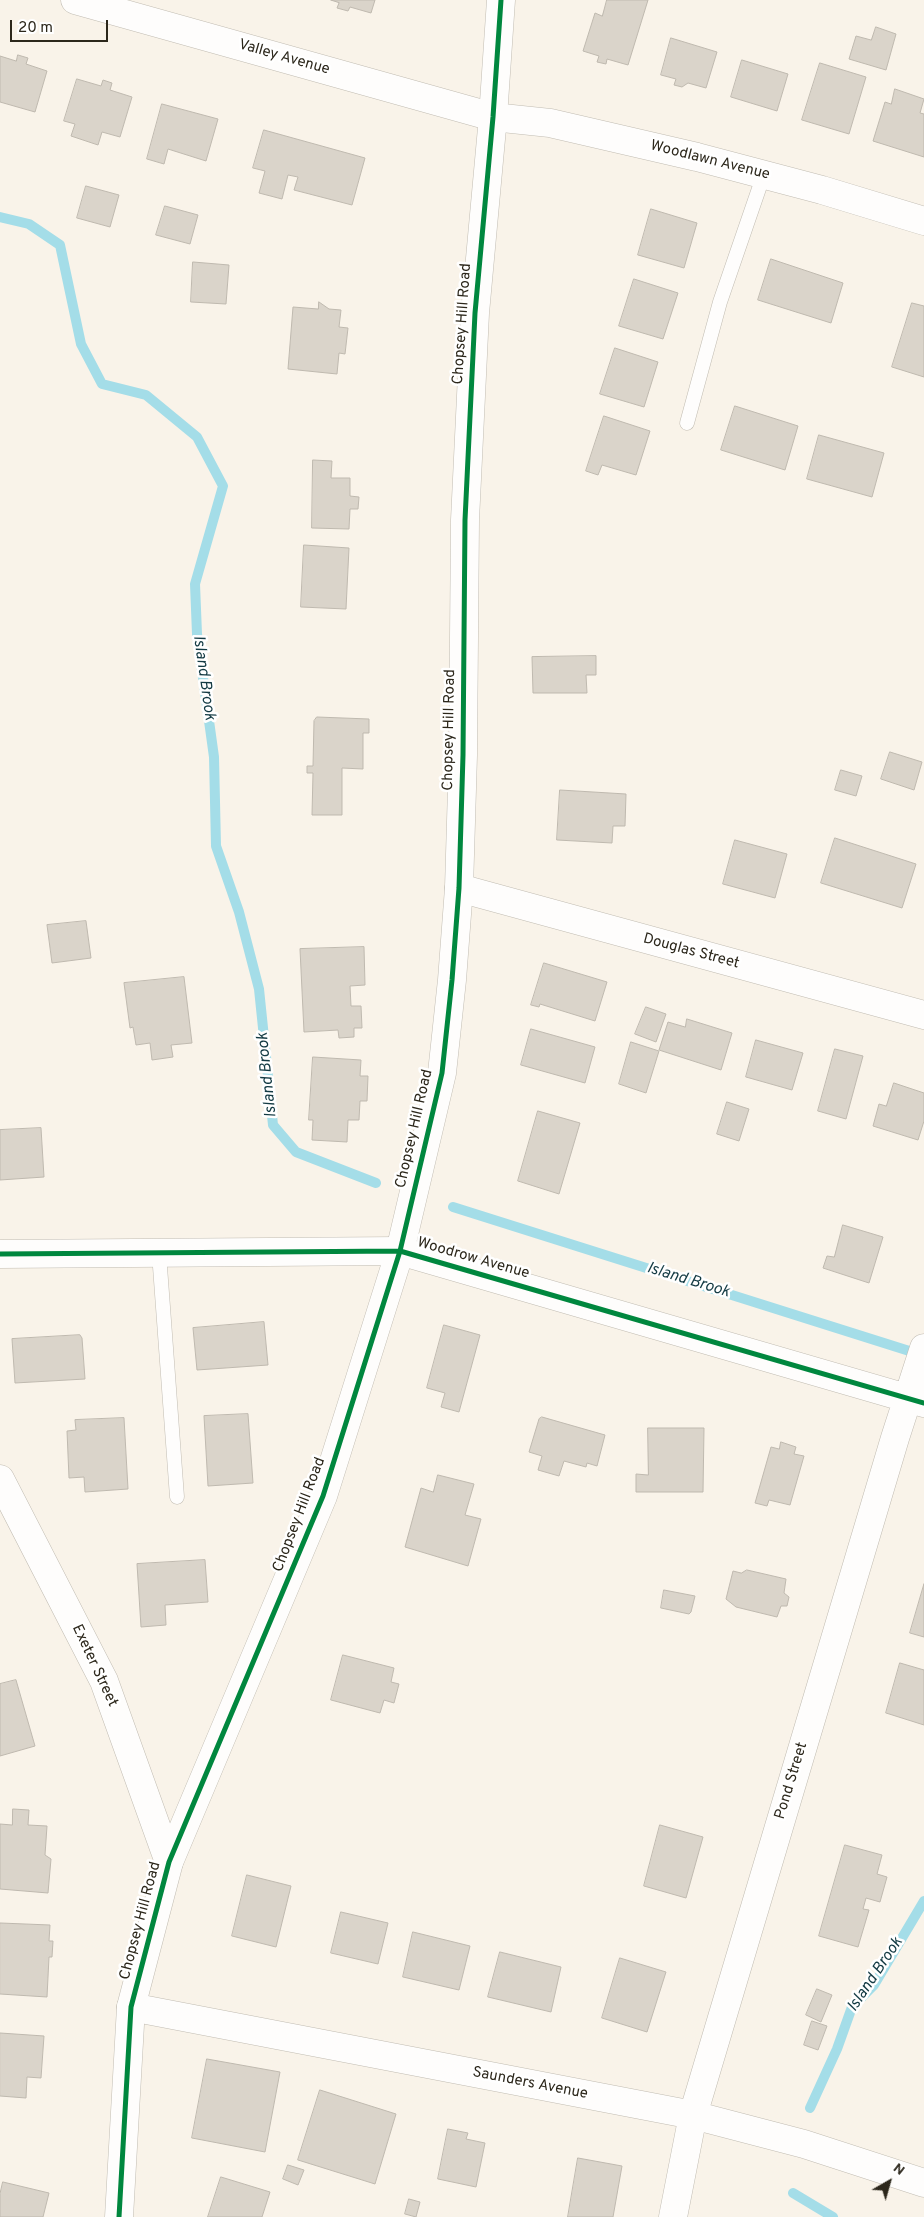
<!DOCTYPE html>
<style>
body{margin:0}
#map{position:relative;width:924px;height:2217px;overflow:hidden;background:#f9f3e9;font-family:Overpass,sans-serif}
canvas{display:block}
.north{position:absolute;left:864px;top:2157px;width:50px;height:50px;-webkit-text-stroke:4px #fff;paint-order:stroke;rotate:38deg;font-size:14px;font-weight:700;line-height:20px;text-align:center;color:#2c271b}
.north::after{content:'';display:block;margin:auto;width:18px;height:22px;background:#2c271b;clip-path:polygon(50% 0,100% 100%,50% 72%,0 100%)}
.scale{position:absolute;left:10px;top:20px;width:98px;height:22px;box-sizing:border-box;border:2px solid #2c271b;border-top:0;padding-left:6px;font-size:15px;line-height:18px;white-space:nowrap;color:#2c271b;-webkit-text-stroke:4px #fff;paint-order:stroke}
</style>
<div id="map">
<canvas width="924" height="2217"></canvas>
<div class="north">N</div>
<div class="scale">20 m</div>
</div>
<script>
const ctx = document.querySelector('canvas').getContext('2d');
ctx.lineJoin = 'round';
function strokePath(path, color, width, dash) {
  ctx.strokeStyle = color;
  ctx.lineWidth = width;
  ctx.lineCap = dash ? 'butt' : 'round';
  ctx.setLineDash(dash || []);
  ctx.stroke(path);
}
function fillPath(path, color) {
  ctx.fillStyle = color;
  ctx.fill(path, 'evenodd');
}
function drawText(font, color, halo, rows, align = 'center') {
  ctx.font = font + ' Overpass,sans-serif';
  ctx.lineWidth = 5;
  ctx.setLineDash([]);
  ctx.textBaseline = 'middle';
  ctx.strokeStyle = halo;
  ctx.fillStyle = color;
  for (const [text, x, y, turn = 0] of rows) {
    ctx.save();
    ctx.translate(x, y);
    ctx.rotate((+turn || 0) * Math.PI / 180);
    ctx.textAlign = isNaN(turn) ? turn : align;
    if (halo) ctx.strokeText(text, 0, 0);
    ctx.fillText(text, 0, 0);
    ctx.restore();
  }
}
strokePath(new Path2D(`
 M0,217L29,224L60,245L81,344L102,384L146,395L197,437L223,486L195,584L197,634L214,757L216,846L239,912L259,989L273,1125L296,1152L376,1183
 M453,1207L922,1355
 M810,2108L837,2049L852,2007L874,1985L924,1901
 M793,2193L833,2217`), '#a4dde8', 10);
const building = new Path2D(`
 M331,0H375L371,13L350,7L348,11L337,8L339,3Z
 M607,0H648L628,65L607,59L606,64L597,62L599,56L583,51L595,13L602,16Z
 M876,27L896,34L886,70L849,59L856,36L871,40Z
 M671,38L717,52L706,88L688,83L682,87L674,85L676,79L661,75Z
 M18,55L28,58L26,64L47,71L35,112L0,102V56L16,61Z
 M742,60L788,74L777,111L731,97Z
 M820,63L866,77L849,134L802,120Z
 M77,79L101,86L103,80L112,83L110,90L132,97L120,137L102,132L98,145L71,136L75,124L64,121Z
 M895,89L924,99L920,113L924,114V157L873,141L885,102L891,104Z
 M162,104L218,119L206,161L168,149L164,164L147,159Z
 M264,130L365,158L352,205L294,190L298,177L288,175L282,199L259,193L265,171L253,168Z
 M86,186L119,195L110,227L77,218Z
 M165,206L198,215L190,244L156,235Z
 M651,209L697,223L684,268L638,255Z
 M771,259L843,283L831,323L758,300Z
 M193,262L229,265L226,304L191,302Z
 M634,279L678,293L663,339L619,326Z
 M319,302L329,309L341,310L339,327L348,328L345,354L339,353L337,374L288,369L293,307L318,309Z
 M912,303L924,306V377L892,367Z
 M615,348L658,362L644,407L600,394Z
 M735,406L798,426L785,470L721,450Z
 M604,416L650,431L636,475L602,465L598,475L586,471Z
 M819,435L884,453L872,497L807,479Z
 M313,460L332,461L331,478H350V496L359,497L358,509H350L349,529L312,528Z
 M304,545L349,548L346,609L301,607Z
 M596,656V675H586L587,693H533L532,657Z
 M317,717L369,719V733H363V769L342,768V815H312L313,773H307V766H313L314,721Z
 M890,752L922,762L914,790L881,779Z
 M841,770L862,776L856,796L835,790Z
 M560,790L626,794L625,826H613L612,843L557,840Z
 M835,838L916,864L902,908L821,883Z
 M735,840L787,854L775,898L723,884Z
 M86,921L91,958L52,963L47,925Z
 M364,947L365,985L350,986L351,1006H361L362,1028H354V1037L339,1038L338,1030L304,1032L300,949Z
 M544,963L607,982L595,1021L540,1004L539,1007L531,1005Z
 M184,977L192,1043L171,1045L173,1057L152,1060L150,1043L136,1045L133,1027L130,1028L124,983Z
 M646,1007L666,1014L656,1042L635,1034Z
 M687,1019L732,1033L721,1070L659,1050L668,1022L685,1027Z
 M531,1029L595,1047L585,1083L521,1065Z
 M756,1040L803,1053L792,1090L746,1077Z
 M631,1042L659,1051L646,1093L619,1084Z
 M835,1049L863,1056L846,1119L818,1111Z
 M313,1057L361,1060L360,1076H368L367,1101H360L359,1120H348L347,1142L312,1140L313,1120H309Z
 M894,1083L924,1093V1121L918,1140L873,1126L879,1104L886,1106Z
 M727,1102L749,1109L739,1141L717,1134Z
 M538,1111L580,1123L559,1194L518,1181Z
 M41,1128L44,1177L0,1180V1130Z
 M843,1225L883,1237L869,1283L823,1268L827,1256L834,1257Z
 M264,1322L268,1365L197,1370L193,1328Z
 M444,1325L480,1335L459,1412L441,1407L445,1393L427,1388Z
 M80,1335L82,1338L85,1379L15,1383L12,1339Z
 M248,1414L253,1483L208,1486L204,1416Z
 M542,1417L605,1435L597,1466L587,1463L586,1467L564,1461L559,1476L538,1470L542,1456L529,1452L539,1419Z
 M124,1418L128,1489L85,1492L84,1477L69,1478L67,1431L76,1430L75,1420Z
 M648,1428H704L703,1492H636V1474L648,1475Z
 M781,1442L796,1447L794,1454L804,1456L790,1505L769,1500L767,1506L755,1503L771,1447L779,1449Z
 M438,1475L474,1484L465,1515L481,1519L468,1566L405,1547L421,1488L433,1492Z
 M205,1560L208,1602L165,1605L166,1625L141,1627L137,1564Z
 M747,1570L786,1579L784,1593L789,1597L787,1606H781L777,1617L736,1607L726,1599L733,1571L741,1573Z
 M924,1584V1637L910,1633Z
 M664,1590L695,1596L691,1612L689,1614L661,1608Z
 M343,1655L394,1668L391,1682L399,1684L394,1703L384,1700L380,1713L331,1700Z
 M900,1663L924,1670V1725L886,1713Z
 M16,1680L35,1746L0,1756V1684Z
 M13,1809L29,1810L28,1825L47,1826L45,1855L51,1859L48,1893L0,1889V1824L12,1825Z
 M660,1825L703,1837L686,1898L644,1886Z
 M845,1845L882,1855L877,1874L887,1877L880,1902L866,1898L863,1909L869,1910L858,1947L819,1936Z
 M247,1875L291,1886L276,1947L232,1936Z
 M341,1912L388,1923L378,1964L331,1953Z
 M0,1923L50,1925L49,1941H53L52,1957H49L47,1997L0,1994Z
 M413,1932L470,1946L459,1990L403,1977Z
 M500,1952L561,1967L551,2012L488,1997Z
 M620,1958L666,1972L647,2032L602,2018Z
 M817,1989L832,1995L821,2022L806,2015Z
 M812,2021L827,2026L818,2050L804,2045Z
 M0,2033L44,2036L41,2078L27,2077L26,2098L0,2096Z
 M207,2059L280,2072L265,2152L192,2138Z
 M320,2090L396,2114L375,2184L298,2160Z
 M448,2129L468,2133L466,2139L485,2143L476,2187L438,2179Z
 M578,2158L622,2166L613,2217H568Z
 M288,2165L304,2170L298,2185L283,2179Z
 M221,2177L270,2192L262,2217H208Z
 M3,2182L49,2193L43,2217H0V2194Z
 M409,2199L420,2202L416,2217L405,2214Z`);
fillPath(building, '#dad4ca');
strokePath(building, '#bfb9af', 1);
const lane = new Path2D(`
 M687,423L720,302L764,174
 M159,1253L177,1497`);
const street = new Path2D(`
 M75,0L493,117L550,123L697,157L822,190L924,221
 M459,888L924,1015
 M0,1254L400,1251L924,1403
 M0,1479L104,1681L169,1862
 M131,2007L693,2115L804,2144L924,2183
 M673,2217L693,2115L895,1438L924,1348`);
const secondary = new Path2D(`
 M119,2217L131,2007L169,1862L323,1496L400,1251L442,1073L452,980L459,888L463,755L465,520L475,313L493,117L501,0`);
strokePath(lane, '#c1bcb2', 15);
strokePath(street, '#c1bcb2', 29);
strokePath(secondary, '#c1bcb2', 29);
strokePath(lane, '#fefdfc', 14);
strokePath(street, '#fefdfc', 28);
strokePath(secondary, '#fefdfc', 28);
strokePath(new Path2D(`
 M0,1254L400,1251L924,1403
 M119,2217L131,2007L169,1862L323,1496L400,1251L442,1073L452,980L459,888L463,755L465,520L475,313L493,117L501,0`), '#00873e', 5);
drawText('15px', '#2c271b', '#fff', [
 ["Valley Avenue",284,58,16],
 ["Woodlawn Avenue",710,161,14],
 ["Chopsey Hill Road",463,324,-86],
 ["Chopsey Hill Road",450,730,-89],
 ["Douglas Street",691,952,15],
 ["Chopsey Hill Road",415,1129,-77],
 ["Woodrow Avenue",473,1259,16],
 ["Chopsey Hill Road",300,1515,-69],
 ["Exeter Street",94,1666,65],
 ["Pond Street",792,1781,-73],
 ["Chopsey Hill Road",141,1921,-75],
 ["Saunders Avenue",530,2084,11]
]);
drawText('italic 16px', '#133a43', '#fff', [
 ["Island Brook",203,678,82],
 ["Island Brook",268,1075,-96],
 ["Island Brook",688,1281,17],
 ["Island Brook",876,1975,-56]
]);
</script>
